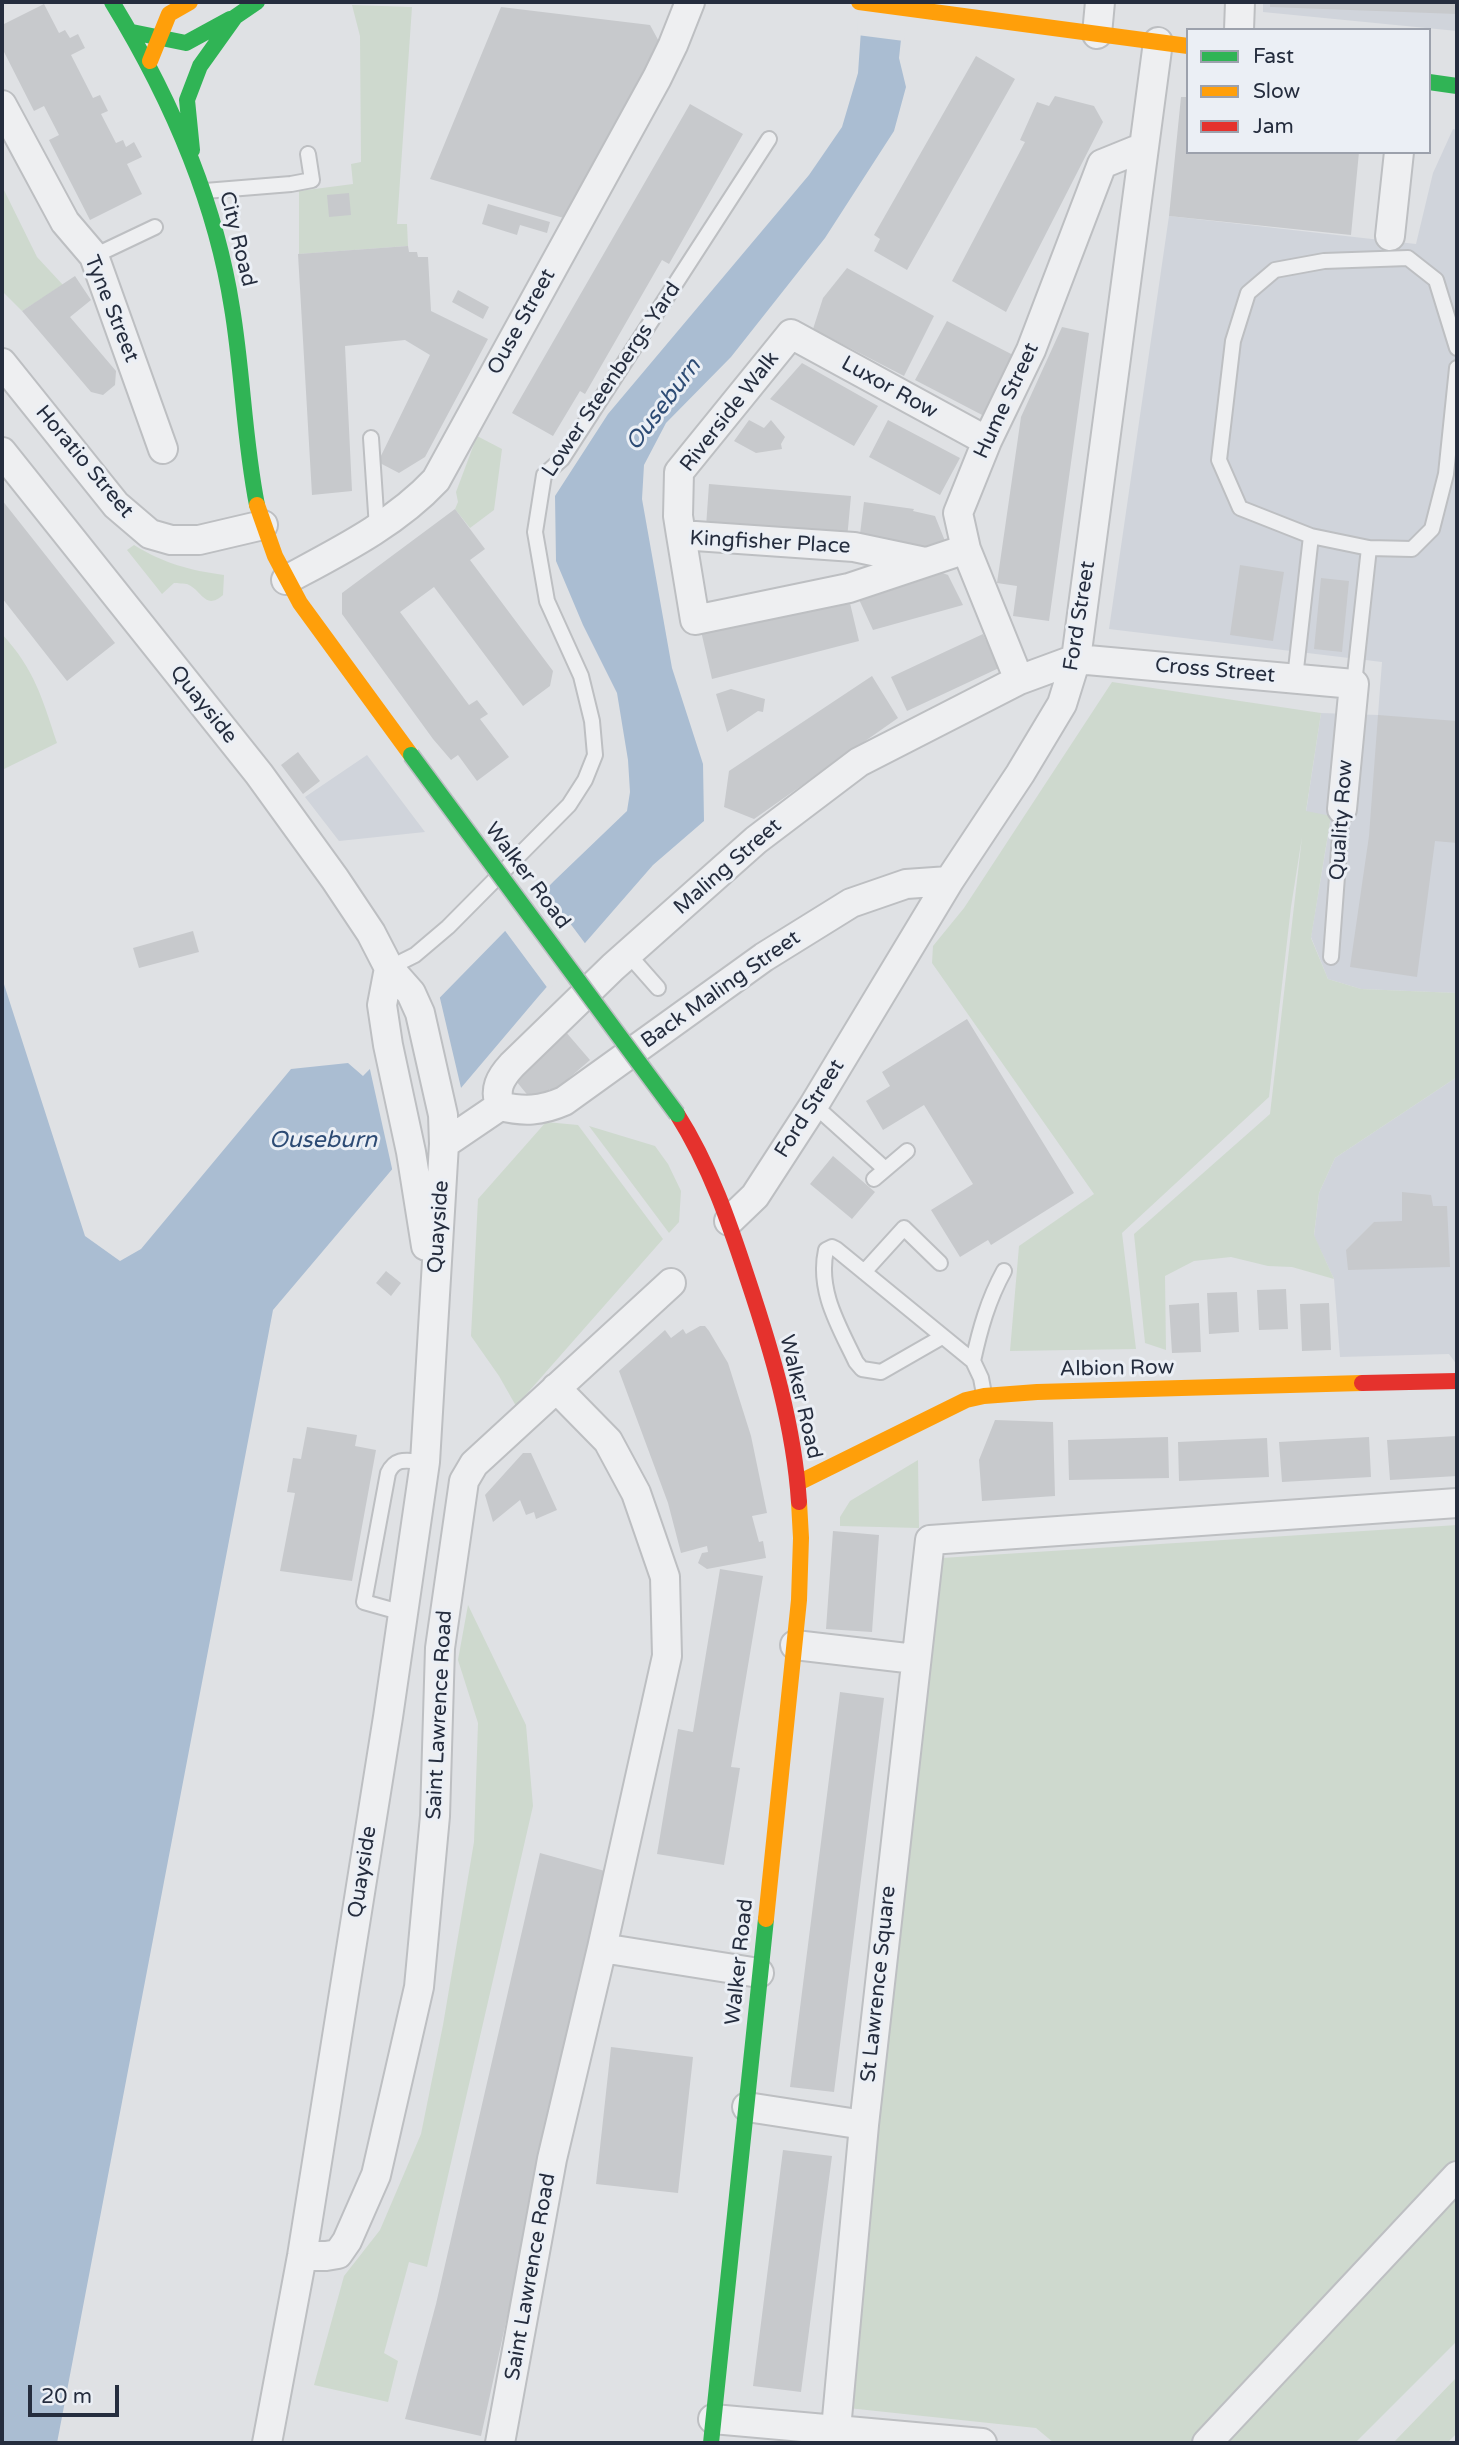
<!DOCTYPE html>
<style>
body{margin:0}
#map{position:relative;width:1459px;height:2445px;overflow:hidden;background:#dfe1e4;font-family:"Varela Round",sans-serif}
canvas{display:block}
.frame{position:absolute;inset:0;border:4px solid #252d3e;pointer-events:none}
.legend{position:absolute;left:1186px;top:28px;width:245px;height:126px;box-sizing:border-box;background:#ebeff5;border:2px solid #9ca1ac;margin:0;padding:9px 12px;list-style:none;font-size:21px;color:#252d3e}
.legend li{display:flex;align-items:center;gap:14px;height:35px}
.legend b{width:35px;border:2px solid #9ca1ac}
.scale{position:absolute;left:28px;top:2385px;width:91px;height:32px;box-sizing:border-box;border:4px solid #252d3e;border-top:0;padding-left:9px;font-size:21px;line-height:24px;white-space:nowrap;color:#252d3e;-webkit-text-stroke:5px #ebeff5;paint-order:stroke}
</style>
<div id="map">
<canvas width="1459" height="2445"></canvas>
<div class="frame"></div>
<ul class="legend">
<li><b style="height:9px;background:#30b455"></b>Fast</li>
<li><b style="height:9px;background:#ff9f0a"></b>Slow</li>
<li><b style="height:9px;background:#e5322d"></b>Jam</li>
</ul>
<div class="scale">20 m</div>
</div>
<script>
const ctx = document.querySelector('canvas').getContext('2d');
ctx.lineJoin = 'round';
function fillPath(path, color) {
  ctx.fillStyle = color;
  ctx.fill(path, 'evenodd');
}
function strokePath(path, color, width, dash) {
  ctx.strokeStyle = color;
  ctx.lineWidth = width;
  ctx.lineCap = dash ? 'butt' : 'round';
  ctx.setLineDash(dash || []);
  ctx.stroke(path);
}
function drawText(font, color, halo, rows, align = 'center') {
  ctx.font = font + ' "Varela Round",sans-serif';
  ctx.lineWidth = 6;
  ctx.setLineDash([]);
  ctx.textBaseline = 'middle';
  ctx.strokeStyle = halo;
  ctx.fillStyle = color;
  for (const [text, x, y, turn = 0] of rows) {
    ctx.save();
    ctx.translate(x, y);
    ctx.rotate((+turn || 0) * Math.PI / 180);
    ctx.textAlign = isNaN(turn) ? turn : align;
    if (halo) ctx.strokeText(text, 0, 0);
    ctx.fillText(text, 0, 0);
    ctx.restore();
  }
}
fillPath(new Path2D(`
 M1263,2H1457V31L1263,12Z
 M1453,129L1457,130V993L1361,989L1328,979L1311,937L1331,817L1306,812L1321,713L1378,715L1382,662L1109,629L1169,216L1416,244L1433,173Z
 M367,755L425,832L339,841L305,797Z
 M1457,1077V1365L1449,1354L1340,1357L1334,1279L1314,1236L1319,1193L1335,1158Z`), '#d0d4db');
fillPath(new Path2D(`
 M352,5L412,7L397,224H407L408,246L299,254V191L353,184L351,164L361,162L360,36Z
 M2,186L37,257L63,285L22,311L2,291Z
 M477,436L502,449L494,510L470,528L455,509L458,502L456,492Z
 M134,545C165,564 189,570 224,575L223,595C205,611 202,590 187,584C186,584 176,583 174,583L162,594L127,550Z
 M2,634C35,670 42,698 57,743L2,770Z
 M1112,682L1321,713L1306,811L1331,816L1311,938L1328,979L1361,989L1457,993V1077L1335,1158L1319,1193L1314,1235L1334,1279L1292,1267L1268,1266L1231,1257L1194,1261L1165,1276L1166,1350L1145,1343L1134,1234L1270,1114L1302,837L1291,907L1269,1097L1122,1233L1136,1349L1010,1351L1019,1246L1094,1194L932,963L933,946L964,908Z
 M546,1122L578,1125L663,1239L516,1406L499,1376L471,1336L478,1199Z
 M589,1126L655,1146L668,1164L681,1191L679,1222L669,1233Z
 M918,1460L919,1528L840,1526V1517L850,1501Z
 M1457,1525V2341L1355,2443H1054L1036,2428L848,2408L942,1558Z
 M468,1605L526,1725L533,1806L427,2267L409,2262L384,2353L398,2361L388,2402L314,2385L344,2276L380,2230L421,2134L443,2025L474,1842L478,1723L458,1660Z
 M1457,2377V2433L1447,2443H1393Z`), '#ced9ce');
fillPath(new Path2D(`
 M863,2H905L899,58L906,87L894,131L825,238L731,357L666,423L644,465L642,499L672,668L703,764L704,821L653,865L538,997L273,1310L57,2443H2V978L85,1236L120,1261L141,1249L291,1069L348,1063L363,1076L554,881L627,811L630,792L628,760L617,693L583,625L556,561L555,496L608,414L809,175L842,127L858,73Z`), '#aabdd2');
fillPath(new Path2D(`
 M859,2H909L904,41L857,35Z
 M543,887L587,946L549,990L503,928Z
 M439,994L462,1092L393,1173L369,1065Z`), '#dfe1e4');
fillPath(new Path2D(`
 M1270,2H1457V14L1270,7Z
 M44,4L59,33L65,30L70,38L78,34L85,48L71,55L93,98L100,95L108,111L101,114L116,143L123,140L126,147L134,142L142,157L127,164L142,194L90,220L49,140L59,135L44,106L34,111L2,48V25Z
 M501,7L650,25L662,47L567,219L430,179Z
 M976,56L1015,79L907,270L874,251L880,239L874,235Z
 M1055,96L1094,106L1103,122L1006,312L952,281L1025,142L1020,140L1037,102L1049,106Z
 M1181,97H1188V152H1359L1351,235L1169,216Z
 M690,104L743,134L669,264L662,260L585,394L580,391L553,436L512,413Z
 M349,193L351,215L329,217L327,195Z
 M488,204L550,222L547,233L520,225L517,235L482,224Z
 M408,246L409,252H417L418,257H428L431,311L488,339L425,457L399,473L378,462L430,355L405,340L345,346L352,491L312,495L298,254Z
 M847,268L934,316L904,376L813,329L823,298Z
 M75,276L91,300L70,317L116,371L115,385L103,395L91,392L22,311Z
 M458,290L489,307L483,319L452,302Z
 M947,321L1017,357L986,417L915,380Z
 M1062,327L1089,333L1049,621L1013,616L1017,586L997,583L1021,417Z
 M802,363L878,406L854,446L770,399Z
 M749,420L764,428L771,420L785,437L781,444L782,449L756,453L734,441Z
 M888,420L960,458L940,495L869,457Z
 M709,484L851,496L847,539L706,527Z
 M2,500L115,643L67,681L2,598Z
 M864,502L914,509L913,511L935,516L945,541L939,552L859,542Z
 M455,509L485,549L470,560L553,671L550,686L523,706L434,587L400,612L469,705L477,700L488,714L480,719L509,757L477,781L458,755L451,760L433,739L342,614V593Z
 M1240,565L1284,572L1273,641L1230,635Z
 M932,569L948,575L963,605L873,630L856,593Z
 M1321,578L1349,581L1342,652L1314,649Z
 M849,599L859,641L712,679L701,631Z
 M983,634L999,668L907,711L891,677Z
 M872,676L898,718L754,819L724,807L729,771Z
 M731,689L765,699L763,712L758,711L727,732L716,694Z
 M1378,715L1457,721V843L1435,841L1417,977L1350,967L1369,836Z
 M298,752L320,781L303,794L281,765Z
 M193,931L199,952L139,968L133,948Z
 M967,1019L1074,1193L991,1245L988,1240L960,1257L931,1210L973,1184L924,1105L883,1130L866,1101L890,1086L882,1072Z
 M565,1031L590,1060L553,1092L550,1089L534,1103L512,1076Z
 M833,1156L875,1192L852,1219L810,1184Z
 M1402,1192L1431,1195L1433,1206H1447L1450,1267L1348,1270L1346,1250L1374,1222L1402,1221Z
 M386,1271L401,1283L391,1296L376,1283Z
 M1286,1289L1288,1329L1259,1330L1257,1290Z
 M1237,1292L1239,1332L1209,1334L1207,1293Z
 M1199,1303L1201,1352L1172,1353L1169,1305Z
 M1329,1303L1331,1350L1302,1351L1300,1304Z
 M700,1326H705L709,1331L728,1363L751,1436L767,1513L752,1516L759,1542L763,1541L766,1558L707,1569L698,1563L702,1553L708,1552L707,1546L681,1553L668,1503L619,1371L665,1330L671,1338L683,1329L686,1334Z
 M995,1420L1053,1422L1055,1496L982,1501L979,1460Z
 M307,1427L357,1435L355,1446L376,1450L352,1581L280,1571L295,1493L287,1492L293,1458L301,1459Z
 M1457,1436V1476L1390,1480L1387,1440Z
 M1168,1437L1169,1478L1069,1480L1068,1440Z
 M1369,1437L1371,1477L1282,1482L1279,1442Z
 M1267,1438L1269,1477L1179,1481L1178,1442Z
 M523,1453H531L557,1510L536,1519L534,1512L526,1515L520,1500L493,1522L485,1495Z
 M833,1531L879,1535L872,1632L826,1629Z
 M720,1569L763,1576L731,1767L740,1768L724,1865L657,1854L678,1729L693,1732Z
 M840,1692L884,1698L834,2092L790,2087Z
 M540,1853L612,1873L533,2199L481,2436L405,2419L436,2304Z
 M611,2047L693,2057L678,2193L596,2184Z
 M783,2150L832,2156L801,2392L753,2386Z`), '#c7c9cc');
const lane = new Path2D(`
 M205,191L291,184L312,180L308,154
 M94,256L155,227
 M1457,348L1436,280L1408,258L1324,261L1275,270L1248,293L1233,341L1219,460L1240,508L1311,536L1369,548L1412,549L1432,529L1446,474L1457,368
 M371,438L377,528
 M1295,678L1311,536
 M1354,684L1369,548
 M628,954L658,988
 M1331,957L1342,809
 M389,968L415,955L448,927L569,805L585,780L595,755L592,721L581,676L547,601L535,532L544,475L562,459L769,139
 M814,1105L884,1168
 M874,1179L907,1151
 M864,1272L904,1228L940,1263
 M942,1337L881,1372L862,1369L856,1362C839,1326 817,1291 826,1250L832,1247L836,1249L973,1361L981,1378L984,1394
 M973,1361C980,1329 988,1300 1004,1271
 M403,1613L364,1602L388,1473C396,1456 408,1461 425,1462`);
const street = new Path2D(`
 M1239,30L1240,2
 M1097,34L1100,2
 M2,105L65,222L94,256L163,449
 M1390,236L1399,152
 M2,363L116,505L150,534L171,540H199L263,525
 M2,452L259,774L335,879L371,933L389,968L411,993L420,1013L443,1115L444,1144L425,1462L388,1717L302,2256L267,2443
 M681,535L678,516L679,472L791,334L987,441
 M925,562L854,547L681,535L695,620L849,588L966,549
 M286,580C338,552 395,524 436,480L657,78L673,45L690,2
 M1019,680L966,549L958,513L987,441L1031,350L1102,164L1144,147
 M389,968L382,1005L388,1045L411,1152L426,1246
 M500,1106C524,1112 541,1111 564,1101L764,957L851,903L906,884L949,881
 M444,1144L500,1106C494,1089 500,1078 512,1065L613,967L756,840L859,762L1019,680L1076,659L1354,684L1342,809
 M729,1221L755,1196L814,1105L949,881L1020,774L1062,704L1076,659L1158,42
 M556,1388L608,1441L636,1493L665,1577L667,1656L602,1948
 M795,1645L915,1659
 M747,2107L864,2125
 M302,2256H326L338,2254L347,2241L376,2175L419,1987L435,1816L440,1648L464,1481L474,1464L671,1283
 M713,2419L982,2443
 M836,2429L864,2125L930,1540L1457,1503
 M500,2443L552,2159L602,1948L759,1973
 M1207,2443L1457,2176`);
strokePath(lane, '#bdbfc2', 18);
strokePath(street, '#bdbfc2', 32);
strokePath(lane, '#eeeff1', 14);
strokePath(street, '#eeeff1', 28);
strokePath(new Path2D(`
 M112,2C170,97 215,198 232,308C243,374 244,440 257,505
 M132,32L186,43L230,19
 M1429,82L1457,86
 M192,150L187,100L200,66L235,17L257,2
 M711,2443L766,1919`), '#30b455', 16);
strokePath(new Path2D(`
 M859,2L1188,46
 M150,61L169,14L190,2
 M257,505L275,556L300,603L411,755
 M798,1483L966,1400L984,1396L1037,1392L1362,1383
 M766,1919L799,1600L801,1538L799,1502`), '#ff9f0a', 16);
strokePath(new Path2D(`
 M677,1114C710,1166 729,1222 748,1280C772,1352 794,1426 799,1502
 M1362,1383L1457,1381`), '#e5322d', 16);
const fastBridge = new Path2D(`
 M411,755L677,1114`);
strokePath(fastBridge, '#bbbec2', 19, []);
strokePath(fastBridge, '#30b455', 16);
drawText('21px', '#252d3e', '#ebeff5', [
 ["City Road",237,239,76],
 ["Tyne Street",111,309,68],
 ["Ouse Street",522,322,-61],
 ["Lower Steenbergs Yard",612,380,-56],
 ["Luxor Row",889,388,29],
 ["Hume Street",1007,401,-65],
 ["Riverside Walk",730,412,-52],
 ["Horatio Street",84,462,50],
 ["Kingfisher Place",770,543,3],
 ["Ford Street",1080,616,-81],
 ["Cross Street",1215,671,5],
 ["Quayside",203,705,51],
 ["Quality Row",1342,820,-86],
 ["Maling Street",728,867,-41],
 ["Walker Road",527,876,53],
 ["Back Maling Street",721,990,-35],
 ["Ford Street",810,1109,-58],
 ["Quayside",439,1227,-86],
 ["Albion Row",1117,1369,-1],
 ["Walker Road",800,1397,77],
 ["Saint Lawrence Road",440,1715,-87],
 ["Quayside",363,1872,-81],
 ["Walker Road",740,1962,-84],
 ["St Lawrence Square",879,1984,-84],
 ["Saint Lawrence Road",531,2277,-80]
]);
drawText('italic 23px', '#2d4b74', '#ebeff5', [
 ["Ouseburn",664,405,-53],
 ["Ouseburn",323,1141]
]);
</script>
